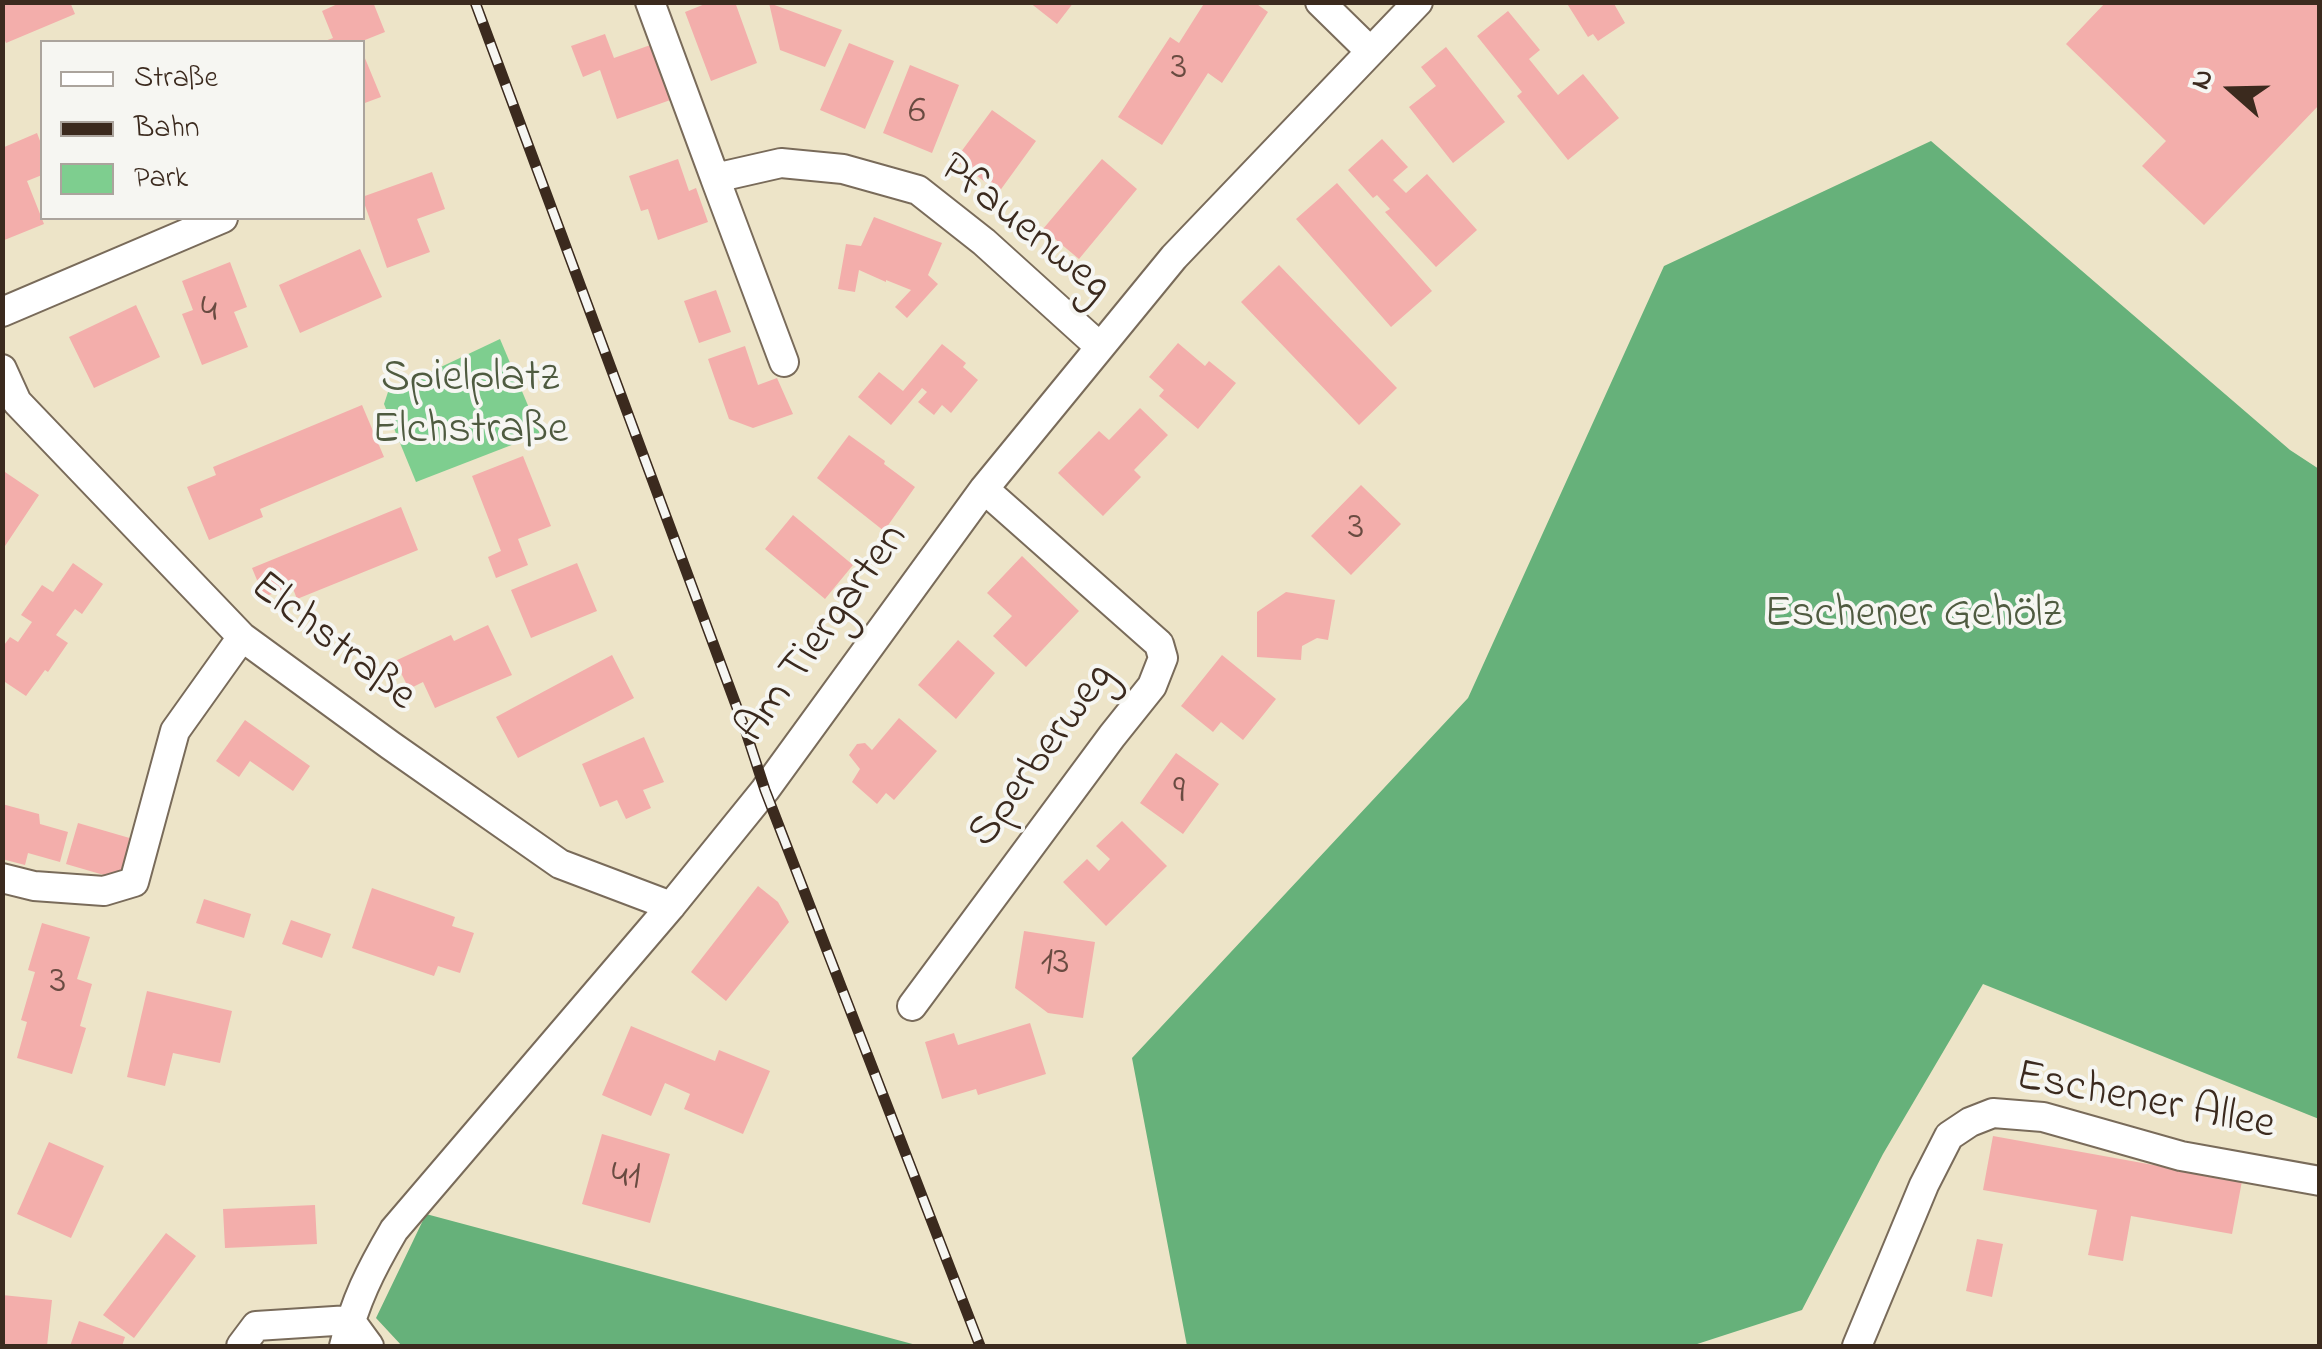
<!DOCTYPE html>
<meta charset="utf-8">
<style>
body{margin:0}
#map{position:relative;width:2322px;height:1349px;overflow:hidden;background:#ede4c8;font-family:"Indie Flower",sans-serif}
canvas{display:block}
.frame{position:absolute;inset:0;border:5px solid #3b2a1e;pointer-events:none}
.legend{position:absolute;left:40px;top:40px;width:325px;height:180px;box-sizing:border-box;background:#f6f6f2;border:2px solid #aba49d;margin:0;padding:12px 18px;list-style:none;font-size:30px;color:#3b2a1e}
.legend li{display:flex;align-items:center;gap:20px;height:50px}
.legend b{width:50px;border:2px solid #aba49d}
.north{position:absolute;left:2182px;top:40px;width:100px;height:100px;-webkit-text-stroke:8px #f6f6f2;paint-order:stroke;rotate:290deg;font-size:28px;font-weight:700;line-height:40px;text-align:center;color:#3b2a1e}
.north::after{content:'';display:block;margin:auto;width:35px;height:45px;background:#3b2a1e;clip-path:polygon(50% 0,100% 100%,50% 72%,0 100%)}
</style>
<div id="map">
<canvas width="2322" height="1349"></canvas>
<div class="frame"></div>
<ul class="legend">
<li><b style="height:12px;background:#fff"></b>Straße</li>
<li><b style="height:12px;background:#3b2a1e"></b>Bahn</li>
<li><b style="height:28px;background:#7ece8f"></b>Park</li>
</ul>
<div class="north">N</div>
</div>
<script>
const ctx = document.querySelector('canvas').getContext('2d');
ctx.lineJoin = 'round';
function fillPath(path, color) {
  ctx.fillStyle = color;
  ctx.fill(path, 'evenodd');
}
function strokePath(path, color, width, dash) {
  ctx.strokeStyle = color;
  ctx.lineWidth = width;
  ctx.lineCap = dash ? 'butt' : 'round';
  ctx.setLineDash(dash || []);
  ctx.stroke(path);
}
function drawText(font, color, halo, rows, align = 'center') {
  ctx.font = font + ' "Indie Flower",sans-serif';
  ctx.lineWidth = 8;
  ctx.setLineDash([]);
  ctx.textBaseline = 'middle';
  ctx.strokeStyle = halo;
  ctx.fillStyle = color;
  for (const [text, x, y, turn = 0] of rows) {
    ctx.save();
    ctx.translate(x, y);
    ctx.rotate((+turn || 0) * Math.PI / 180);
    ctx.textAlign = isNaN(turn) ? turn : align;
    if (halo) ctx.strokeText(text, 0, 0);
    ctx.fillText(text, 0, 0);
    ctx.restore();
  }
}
fillPath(new Path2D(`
 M500,339L540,434L416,482L384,404L388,392Z`), '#7ece8f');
fillPath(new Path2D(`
 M1931,141L2290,450L2319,469V1119L1983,984L1883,1154L1802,1310L1691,1346H1187L1132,1058L1468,698L1664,266Z
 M426,1214L920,1346H402L376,1318Z`), '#66b17a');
fillPath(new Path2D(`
 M2,2H70L75,14L6,43L2,34Z
 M342,2H373L385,32L360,42H322L333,38L322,11Z
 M710,2H735L757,63L711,81L685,12Z
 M1029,2H1074L1057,24Z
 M1205,2H1254L1268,12L1222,83L1208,73L1162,145L1118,117L1170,37L1179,43Z
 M1566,2H1613L1625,23L1598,41L1593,34L1588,37Z
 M2106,2H2320V104L2204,225L2142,166L2166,141L2066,44Z
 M769,3L842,30L825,67L780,50Z
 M1508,11L1540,50L1529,59L1558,95L1583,74L1619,118L1568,160L1517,96L1522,92L1477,36Z
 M605,34L614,58L656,43L676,98L617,119L600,70L583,77L571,46Z
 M849,43L894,61L865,129L820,110Z
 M1446,47L1505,122L1453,163L1409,107L1436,86L1421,67Z
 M362,51L381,97L362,104Z
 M910,65L959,85L932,153L883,133Z
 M992,110L1036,141L999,192L955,160Z
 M37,133L42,146V175L27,181L44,224L2,241V148Z
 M1382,139L1408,167L1393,180L1406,193L1427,174L1477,230L1436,267L1385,212L1390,209L1377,195L1373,198L1348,170Z
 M678,159L689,191L696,188L708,222L658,240L648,209L641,211L629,176Z
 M1102,159L1137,189L1079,259L1043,229Z
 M432,172L445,209L417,219L430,252L387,268L362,197Z
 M1337,183L1432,291L1391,327L1296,219Z
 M874,217L942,243L928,275L938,284L907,318L895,307L911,290L886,280V282L859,270L855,292L838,289L846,244L861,246Z
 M360,249L382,297L300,333L279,285Z
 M230,262L247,307L234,312L248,347L202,365L182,314L193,310L182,281Z
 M1279,265L1397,388L1359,425L1241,302Z
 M716,290L731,332L699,343L684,301Z
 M136,305L160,357L94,388L69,337Z
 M1178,343L1205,366L1209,361L1236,383L1198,429L1159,396L1164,390L1149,377Z
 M942,344L966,363L963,367L978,380L951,413L942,405L934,415L918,402L927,392L922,388L891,425L858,397L879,372L903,391Z
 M745,346L758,385L777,378L793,414L753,428L729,419L708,359Z
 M362,405L384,457L260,509L263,517L209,540L187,487L216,475L213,467Z
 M1140,408L1168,435L1134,470L1141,477L1103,516L1058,473L1099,431L1109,440Z
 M849,435L885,461L884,464L915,487L884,531L817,478Z
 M523,456L551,526L518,539L528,565L496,578L488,557L501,551L472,476Z
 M2,470L39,495L5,546L2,544Z
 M1361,485L1401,524L1351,575L1311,536Z
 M401,507L418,550L297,599L292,586L264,597L252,568Z
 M793,515L853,565L825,599L765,549Z
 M1022,556L1079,611L1026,667L993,636L1012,616L987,593Z
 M73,563L103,584L82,614L75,609L56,635L68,643L48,672L45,670L26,696L2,680V648L10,637L18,642L32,622L21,615L42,585L53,592Z
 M577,563L597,611L531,638L511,590Z
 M1286,592L1335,600L1328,640L1317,638L1302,646L1301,660L1257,657V612Z
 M488,625L512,675L435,708L423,682L409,689L395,661L451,635L454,641Z
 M958,640L995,673L956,719L918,685Z
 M612,655L634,698L518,758L496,717Z
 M1222,655L1276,699L1243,740L1221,722L1213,732L1181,706Z
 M899,718L937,751L894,800L886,793L877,804L852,782L860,769L849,755L857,744L865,743L872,750Z
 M245,720L310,766L293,791L250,761L239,777L216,761Z
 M644,737L664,782L643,790L651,808L626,819L617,800L600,807L582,764Z
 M1176,753L1219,784L1183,834L1140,803Z
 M2,804L39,814L40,824L68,832L60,862L28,853L25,865L2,859Z
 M1122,821L1167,866L1106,926L1063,882L1087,859L1099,871L1110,859L1096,846Z
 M78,823L133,839L121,880L66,864Z
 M758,886L778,902L789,922L726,1001L691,972Z
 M372,888L455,917L452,926L474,933L460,973L438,966L434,976L352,948Z
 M204,899L251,914L244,938L196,923Z
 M291,920L331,934L322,958L282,944Z
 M42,923L90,937L77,979L92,984L80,1026L86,1028L72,1074L17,1058L27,1022L21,1020L35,972L28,970Z
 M1024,931L1095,942L1083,1018L1048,1013L1015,988Z
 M147,991L232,1011L220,1063L173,1053L165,1086L127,1077Z
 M1030,1023L1046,1074L978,1095L976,1089L942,1099L925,1042L954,1033L958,1045Z
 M631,1026L715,1061L719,1050L770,1071L743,1134L684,1109L690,1094L665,1083L651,1116L602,1095Z
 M602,1134L670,1154L650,1223L582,1204Z
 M1993,1136L2242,1181L2232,1234L2131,1216L2123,1261L2088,1255L2097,1210L1983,1190Z
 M49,1142L104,1166L71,1238L17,1214Z
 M315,1205L317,1244L225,1248L223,1209Z
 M166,1233L196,1256L134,1338L103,1315Z
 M1977,1239L2003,1244L1992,1297L1966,1291Z
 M2,1295L52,1300L47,1346H2Z
 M79,1321L125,1337L122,1346H70Z`), '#f3aeab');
const minor = new Path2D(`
 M650,2L715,178L781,163L843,169L918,190L984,242L1100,347
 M1320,2L1370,51
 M715,178L784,362
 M2,312L223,218
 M2,369L17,402L242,637L390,745L560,864L671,906
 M2,878L34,886L104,891L134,882L175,731L242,637
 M912,1006L1112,736L1152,686L1163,658L1159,644L984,489
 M241,1346L256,1326L350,1320L369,1346
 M344,1346C355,1301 370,1271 394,1230L671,906L765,790L984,489L1174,257L1418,2
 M1857,1346L1924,1185L1949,1136L1970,1122L1993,1113L2043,1117L2181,1156L2320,1181`);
strokePath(minor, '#796b5a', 32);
strokePath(minor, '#fff', 28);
const rail = new Path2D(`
 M475,2L746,732L765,790L980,1346`);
strokePath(rail, '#3b2a1e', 11);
strokePath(rail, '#f6f6f2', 8, [22]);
drawText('40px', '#694b41', null, [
 ["3",1179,70],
 ["6",917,114],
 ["4",209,313],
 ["3",1356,530],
 ["9",1179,794],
 ["13",1055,965],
 ["3",58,984],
 ["41",626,1179]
]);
drawText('45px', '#3b2a1e', '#f6f6f2', [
 ["Pfauenweg",1023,230,39],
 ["Am Tiergarten",825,635,-54],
 ["Elchstraße",331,644,38],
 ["Sperberweg",1044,757,-54],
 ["Eschener Allee",2145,1104,11]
]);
drawText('45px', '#4f5b40', '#f6f6f2', [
 ["Spielplatz",470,382],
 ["Elchstraße",470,434],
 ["Eschener Gehölz",1913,618]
]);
</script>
